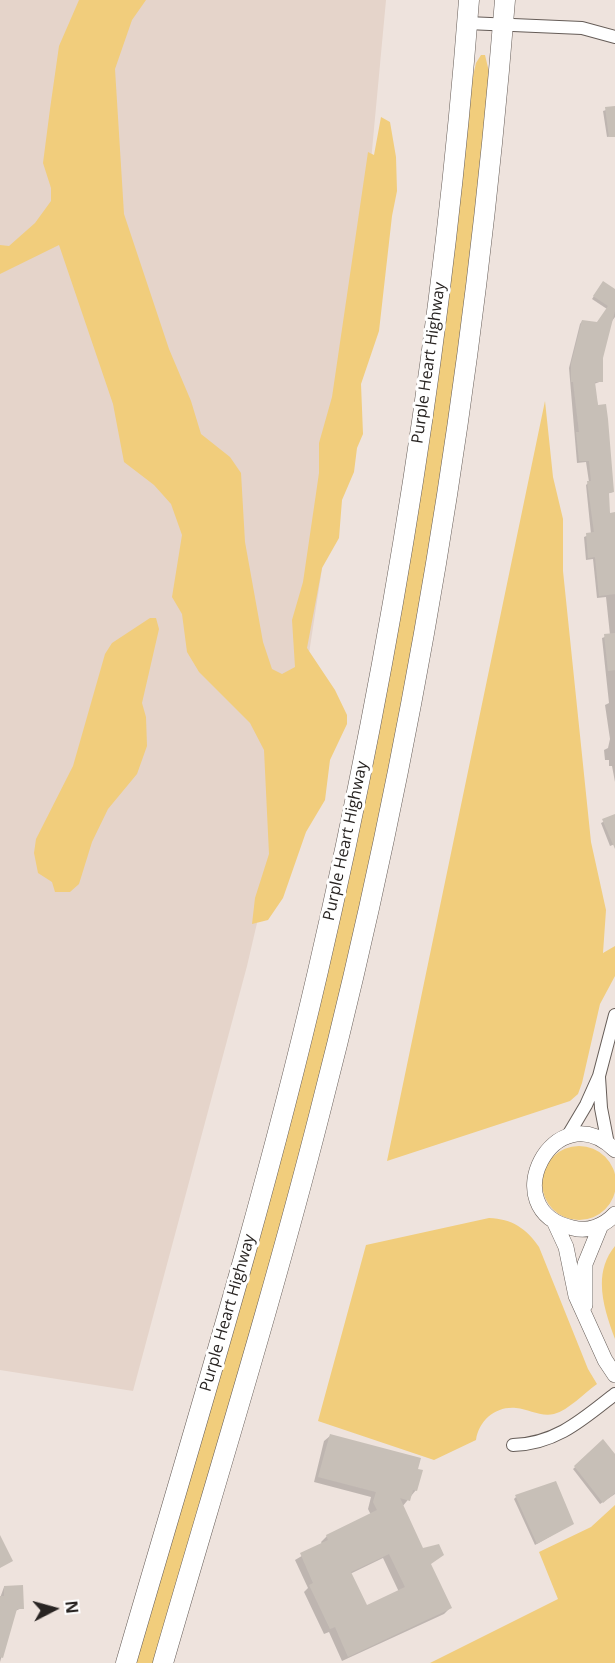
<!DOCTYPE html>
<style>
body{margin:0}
#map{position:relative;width:615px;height:1663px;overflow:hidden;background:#eee3dd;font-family:"Open Sans",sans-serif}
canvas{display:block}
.north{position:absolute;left:24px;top:1579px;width:60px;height:60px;-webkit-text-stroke:4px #fff;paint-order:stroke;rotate:84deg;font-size:16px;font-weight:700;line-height:24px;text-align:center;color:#282422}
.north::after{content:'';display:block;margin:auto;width:21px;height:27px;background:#282422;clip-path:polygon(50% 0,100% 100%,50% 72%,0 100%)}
</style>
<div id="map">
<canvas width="615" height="1663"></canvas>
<div class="north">N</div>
</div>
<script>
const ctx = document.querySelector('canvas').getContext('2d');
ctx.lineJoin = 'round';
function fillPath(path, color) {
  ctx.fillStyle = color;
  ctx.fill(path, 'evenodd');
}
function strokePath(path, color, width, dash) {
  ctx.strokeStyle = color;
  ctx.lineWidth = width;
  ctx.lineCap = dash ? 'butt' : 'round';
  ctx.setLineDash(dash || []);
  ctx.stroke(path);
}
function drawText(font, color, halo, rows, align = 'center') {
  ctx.font = font + ' "Open Sans",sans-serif';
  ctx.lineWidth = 6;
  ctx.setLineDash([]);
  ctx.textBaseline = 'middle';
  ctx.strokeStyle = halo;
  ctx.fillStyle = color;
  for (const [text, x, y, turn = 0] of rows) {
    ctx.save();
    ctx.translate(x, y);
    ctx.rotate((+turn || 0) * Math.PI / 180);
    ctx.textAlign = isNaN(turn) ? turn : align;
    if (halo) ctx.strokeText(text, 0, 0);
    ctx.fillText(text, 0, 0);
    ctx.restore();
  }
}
fillPath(new Path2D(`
 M0,0H386L368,193L335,484L288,790L247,966L133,1391L0,1370Z`), '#e5d4ca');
fillPath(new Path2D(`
 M79,0H146L132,20L115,69L124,214L169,349L191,401L201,434L230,457L241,473L245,542L263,642L272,669L282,674L295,667L292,620L303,582L319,473V443L332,397L368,152L374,155L381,117L390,122L396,157L397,191L392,216L379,331L361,384L363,434L357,448L354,472L342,500L339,538L322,568L307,648L335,690L347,715V724L330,760L325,800L306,832L283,898L268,920L252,924L255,898L269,854L264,750L250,723L199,672L187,652L182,614L172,597L182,535L171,504L154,485L124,462L113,404L59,245L0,274V245L9,246L35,223L51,201V188L43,163L50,109L59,46Z
 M481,55H485L490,76L459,358L409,672L352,948L287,1208L155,1663H136L322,995L348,880L407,578L442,346L471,85L476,63Z
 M545,401L553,477L563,519V571L591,842L606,910L603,953L615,946V976L600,1004L582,1083L578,1094L570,1101L387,1161Z
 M150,618H156L159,629L142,703L146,717L147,746L137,774L108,809L92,842L79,884L70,892H55L52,882L38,873L34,853L36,839L73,766L105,654L112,643Z
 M542 1183a37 37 0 1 1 74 0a37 37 0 1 1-74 0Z
 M489,1218C512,1219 526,1228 539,1247L588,1369L597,1384C584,1393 569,1410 554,1414C540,1417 529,1409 516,1408C496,1406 479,1420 476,1440L434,1460L318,1421L366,1245Z
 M615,1246V1339C604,1309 592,1274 615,1246Z
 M615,1505V1663H430L558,1599L539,1552L591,1527Z`), '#f1cd7c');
fillPath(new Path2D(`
 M615,107V136L607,137L603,111Z
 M601,285L615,291V317L609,325L602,358V381L594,384L613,492L607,494L609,514H615V782L612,766H609V760H605L604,750L608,748L610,739L605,705L609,703L602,638L610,635L606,597L597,598L593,559L586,560L584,537L591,534L586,485L589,482L586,462L577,463L569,368L580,324L582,321L596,324L607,309L592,299Z
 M615,816V844L610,846L601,823Z
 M330,1436L417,1470L416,1490L402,1507L450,1608L444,1614L342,1661L329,1632L324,1634L304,1592L308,1588L295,1560L322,1544L321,1542L327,1536L371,1515L368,1509L371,1497L314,1482L324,1441ZM383,1558L399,1592L366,1607L350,1574Z
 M603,1442L615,1457V1494L600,1504L573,1469Z
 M516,1497L572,1524L535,1545L514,1499Z
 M4,1587L22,1608L15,1611L0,1662V1598Z`), '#0003');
fillPath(new Path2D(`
 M615,106V137H609L605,107Z
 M603,281L615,289V311L603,358V382H595L598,405L606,404L608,419L614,492L609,493L610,513L615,512V594L599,596L595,557L588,558L586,533L594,532L587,481H591L589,461H579L576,432H579L573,382H571V364L582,320L597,322L608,306L593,296Z
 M615,633V670L608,671L604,634Z
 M615,814V849L602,819Z
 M330,1434L421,1458L418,1469L423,1470L417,1491L413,1490L410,1501L400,1498L423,1548L439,1544L444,1555L431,1564L452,1608L348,1657L335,1627L330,1629L309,1585L313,1583L300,1553L328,1540L326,1535L377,1510L373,1502L376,1492L318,1477ZM389,1554L405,1587L367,1605L351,1572Z
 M603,1439L615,1454V1493L603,1503L574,1466Z
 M556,1481L574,1524L537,1544L515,1495Z
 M0,1535L13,1561L0,1568Z
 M23,1585L24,1609H17L3,1658L0,1657V1596H4V1586Z`), '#c7bfb7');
const minor = new Path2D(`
 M467,23L582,28L615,37
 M599,1077L601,1108L608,1144
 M567,1137L586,1105L599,1076L615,1015
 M513,1445C556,1444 583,1419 615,1394`);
const tertiary = new Path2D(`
 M615,1150C555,1091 492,1211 573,1228C588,1232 604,1226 615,1214
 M554,1221L566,1247L576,1296L605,1360L615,1375
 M585,1305V1264L601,1225`);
const primary = new Path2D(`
 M126,1663C193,1433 264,1204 318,971C392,652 444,327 469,0
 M163,1663C216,1480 273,1297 320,1112C414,748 475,375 505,0`);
strokePath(minor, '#655c57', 14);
strokePath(tertiary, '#655c57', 16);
strokePath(primary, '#655c57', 21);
strokePath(minor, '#fff', 12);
strokePath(tertiary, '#fff', 15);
strokePath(primary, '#fff', 20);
drawText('16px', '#282422', '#fff', [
 ["Purple Heart Highway",429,363,-82],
 ["Purple Heart Highway",346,841,-78],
 ["Purple Heart Highway",228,1313,-74]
]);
</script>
